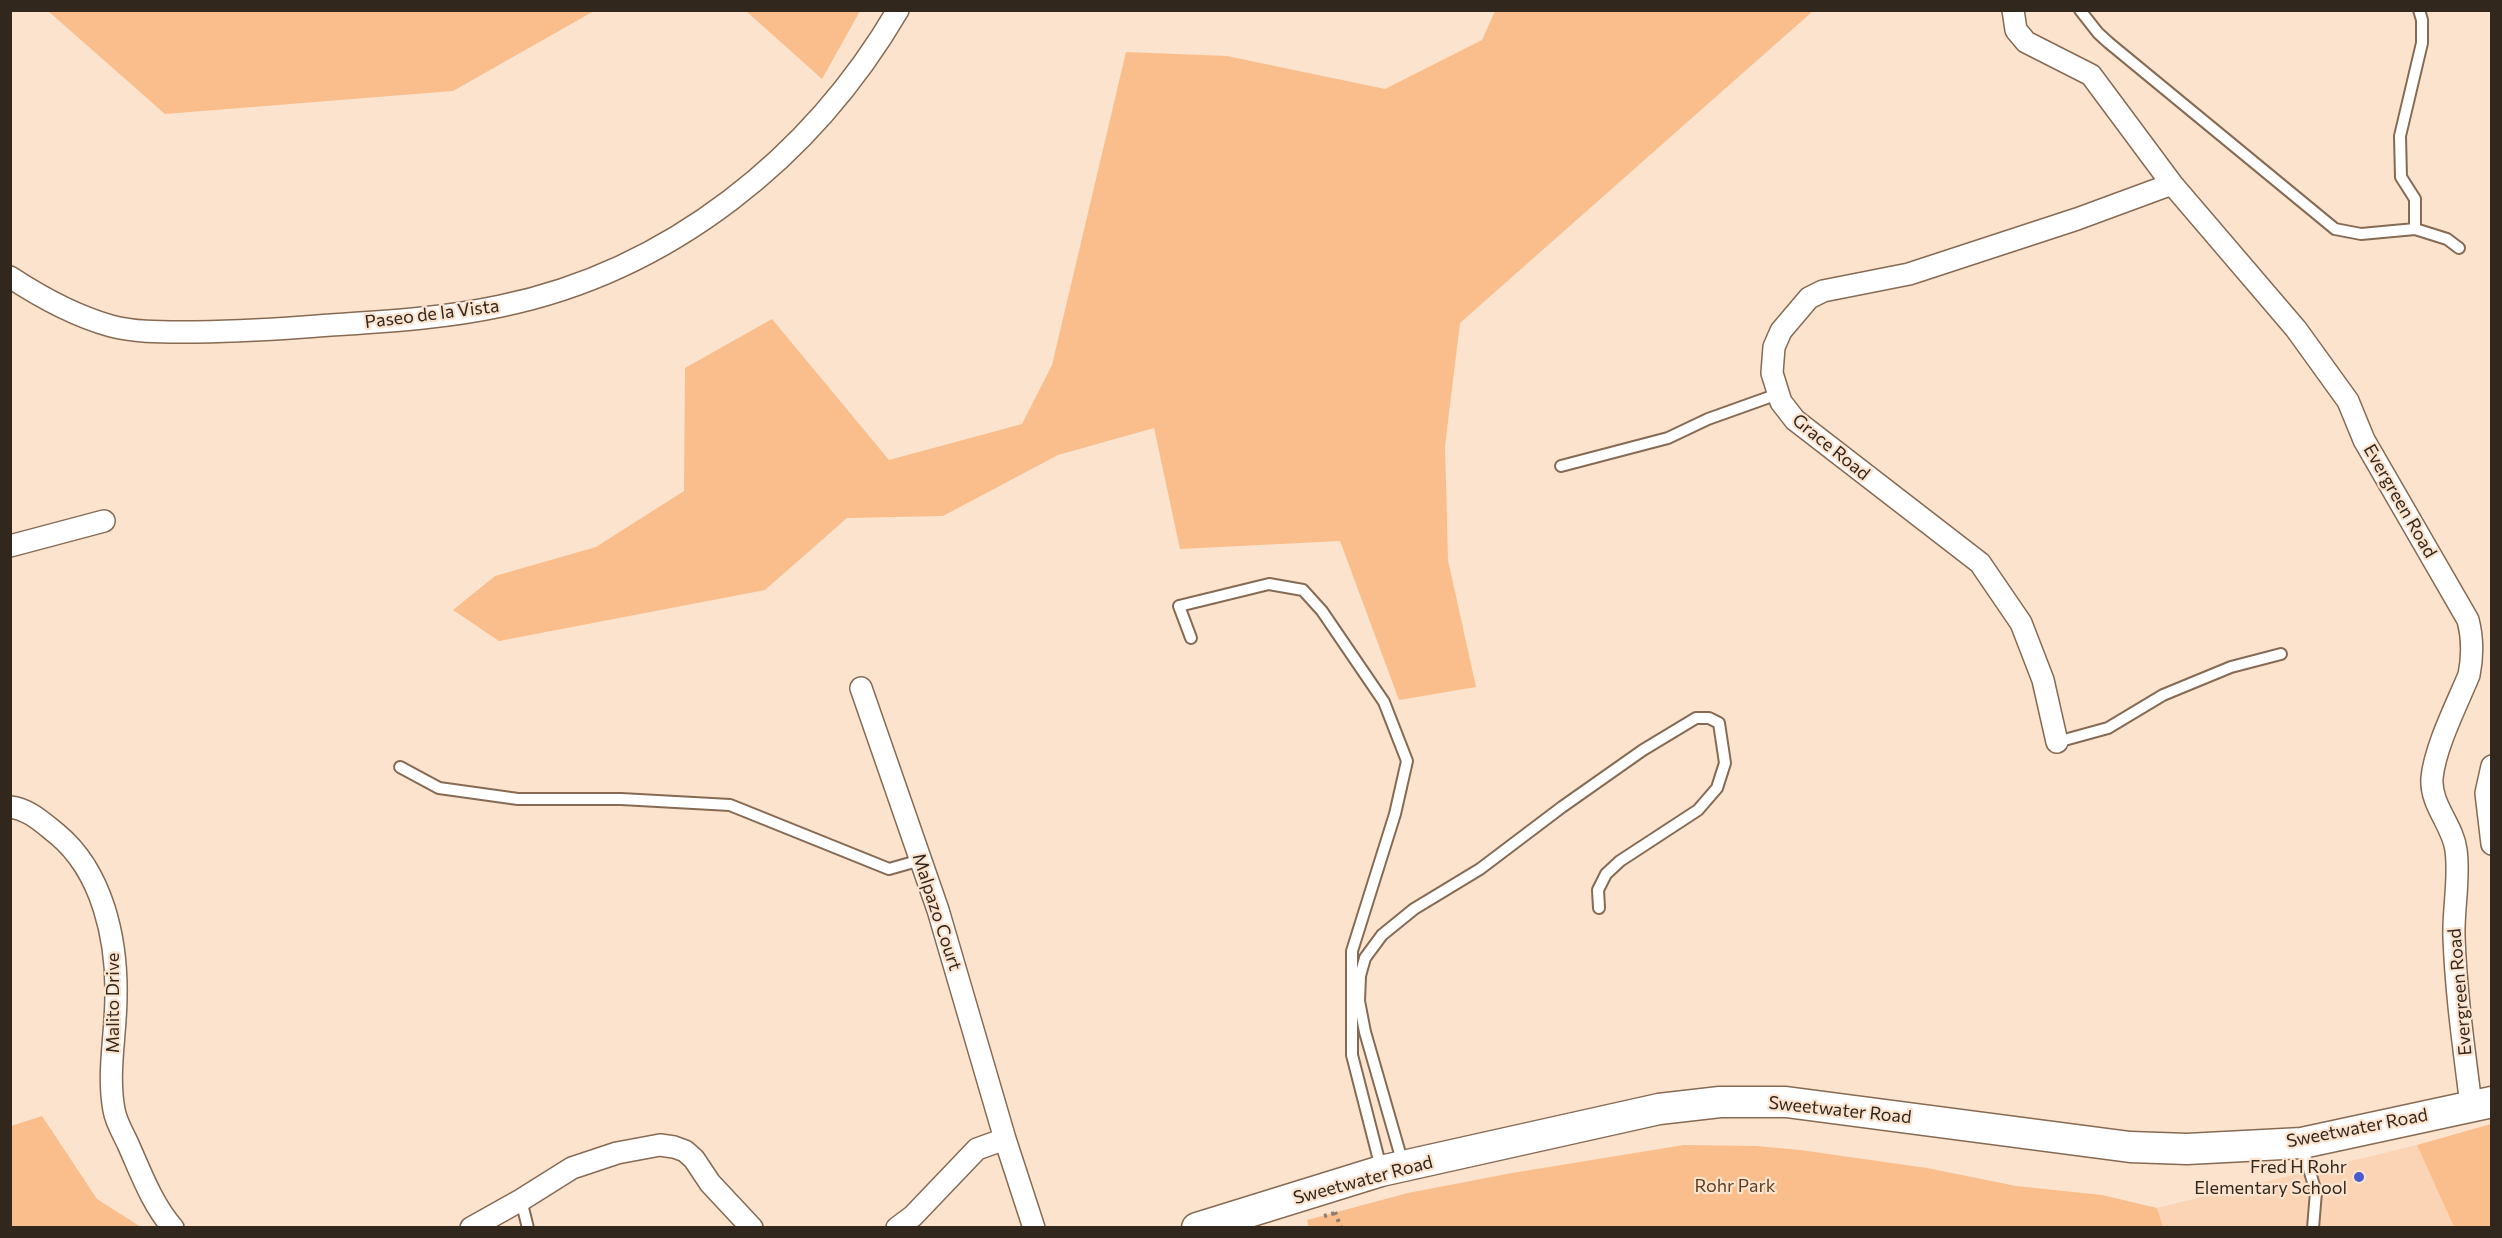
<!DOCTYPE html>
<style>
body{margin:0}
#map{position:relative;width:2502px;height:1238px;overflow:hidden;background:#fce3ce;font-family:Commissioner,sans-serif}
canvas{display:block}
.frame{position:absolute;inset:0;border:12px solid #32271d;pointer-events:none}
</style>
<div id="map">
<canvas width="2502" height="1238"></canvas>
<div class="frame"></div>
</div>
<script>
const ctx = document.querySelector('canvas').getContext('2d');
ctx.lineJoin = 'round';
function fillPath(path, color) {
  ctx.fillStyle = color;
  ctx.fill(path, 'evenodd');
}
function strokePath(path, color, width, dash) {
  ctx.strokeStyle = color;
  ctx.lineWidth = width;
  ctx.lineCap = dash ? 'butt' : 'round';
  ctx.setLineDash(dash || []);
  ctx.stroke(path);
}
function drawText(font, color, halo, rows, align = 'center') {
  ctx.font = font + ' Commissioner,sans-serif';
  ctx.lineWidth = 4.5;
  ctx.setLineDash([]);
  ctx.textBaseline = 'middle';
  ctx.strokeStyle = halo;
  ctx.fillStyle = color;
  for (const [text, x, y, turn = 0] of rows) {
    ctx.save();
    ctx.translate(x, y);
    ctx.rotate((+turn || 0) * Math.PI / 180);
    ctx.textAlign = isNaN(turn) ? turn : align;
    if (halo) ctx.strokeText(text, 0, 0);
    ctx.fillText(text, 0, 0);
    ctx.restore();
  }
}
fillPath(new Path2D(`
 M2417,1145L2454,1227H2163L2157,1208Z`), '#fad4b5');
fillPath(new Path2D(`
 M48,11H594L453,91L165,114Z
 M746,11H860L822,79Z
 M1495,11H1813L1460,323L1445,446L1448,560L1476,687L1399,700L1340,541L1180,549L1154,428L1058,455L943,516L847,518L765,590L499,641L453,610L495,576L596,547L684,491L685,368L772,319L889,460L1022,424L1052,365L1126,52L1227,56L1385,89L1482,40Z
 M42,1116L97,1199L141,1227H11V1126Z
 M2491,1124V1227H2454L2417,1145Z
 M1684,1145L1756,1146L1800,1150L1927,1168L2016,1186L2102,1195L2157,1208L2163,1227L1309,1228L1307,1220L1408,1193L1512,1173Z`), '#f9be8b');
const service = new Path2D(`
 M2080,10L2098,33L2109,43L2335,229L2361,234L2415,229L2447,239L2459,248
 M2415,229V199L2401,177L2400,136L2422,43V20L2419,10
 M1561,466L1668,438L1708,419L1778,394
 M1191,638L1179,606L1269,584L1303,590L1322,611L1384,702L1407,761L1395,814L1352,951V1055L1381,1168
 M2057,742L2108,728L2163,695L2231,667L2281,654
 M400,767L439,788L518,799H621L730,805L889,869L921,860
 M2302,1146L2316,1192L2313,1228
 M1403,1164L1365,1032L1359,1001L1360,976L1365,958L1382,935L1414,909L1480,869L1562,807L1643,750L1696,718H1709L1719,723L1725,763L1717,788L1698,810L1620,861L1606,874L1598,890L1599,908
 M521,1200L528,1228`);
const minor = new Path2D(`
 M2013,10L2016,30L2026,42L2091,75L2172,184L2296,329L2348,401L2364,440L2468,620C2473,639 2473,655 2469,675C2457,704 2435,747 2432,778C2430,805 2453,825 2456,850C2460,879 2453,909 2454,937C2456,994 2464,1049 2471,1105
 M10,277C42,298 75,316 111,326C134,332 158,332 182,332C223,332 263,330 304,327C370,322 436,320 501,306C670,271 812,157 898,10
 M10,546L104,521
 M861,688L938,910L1005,1139L1034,1228
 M2057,742L2043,680L2021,623L1980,563L1795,420L1781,402L1772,373L1774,347L1781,331L1809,298L1823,291L1909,274L2077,219L2172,184
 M2492,766L2486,793L2492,844
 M10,807C29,809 43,823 57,834C103,872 117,940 116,996C116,1034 107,1073 114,1110C116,1122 123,1133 128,1144C141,1173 152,1204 173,1228
 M471,1228L521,1200L572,1168L617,1153L660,1145L674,1147L685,1151L694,1159L710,1183L752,1228
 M897,1228L913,1216L977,1149L1005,1139`);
const secondary = new Path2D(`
 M1197,1228L1381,1171L1659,1109L1720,1102H1786L2130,1147L2187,1149L2302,1143L2492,1102`);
strokePath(service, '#866a53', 14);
strokePath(minor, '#866a53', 24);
strokePath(secondary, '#866a53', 33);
strokePath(new Path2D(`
 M1335,1212L1341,1228
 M1324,1216L1335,1213`), '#8e7d6e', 4, [3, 4.5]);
strokePath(service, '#fff', 10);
strokePath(minor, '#fff', 21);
strokePath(secondary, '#fff', 30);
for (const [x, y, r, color] of [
 [2359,1177,6,"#4a5bd0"]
]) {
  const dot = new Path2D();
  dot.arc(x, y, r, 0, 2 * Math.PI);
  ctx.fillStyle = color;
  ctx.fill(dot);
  strokePath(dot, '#fce3ce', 2);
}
drawText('18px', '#32271d', '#fce3ce', [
 ["Paseo de la Vista",432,314,-7],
 ["Grace Road",1831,447,39],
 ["Evergreen Road",2400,501,60],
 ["Malpazo Court",937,912,72],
 ["Evergreen Road",2460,992,-95],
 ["Malito Drive",113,1003,-90],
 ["Sweetwater Road",1840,1110,6],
 ["Sweetwater Road",2357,1128,-11],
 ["Sweetwater Road",1363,1180,-15]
]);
drawText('18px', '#32271d', '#fce3ce', [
 ["Fred H Rohr",2347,1167],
 ["Elementary School",2347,1188]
], 'right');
drawText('18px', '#5f3e20', '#fce3ce', [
 ["Rohr Park",1735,1186]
]);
</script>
